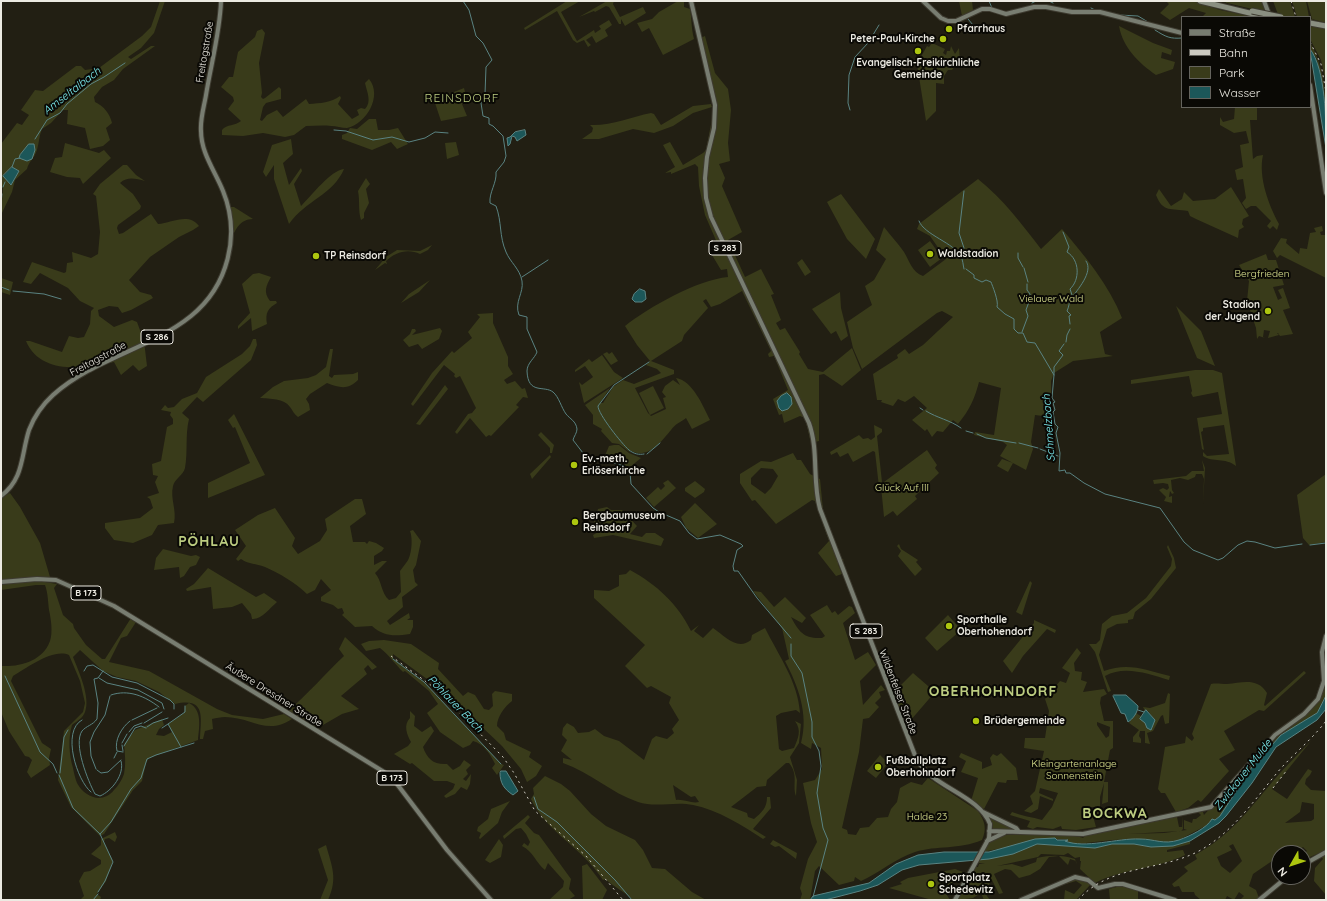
<!DOCTYPE html>
<meta charset="utf-8">
<style>
body{margin:0}
#map{position:relative;width:1327px;height:901px;overflow:hidden;background:#221f13;font-family:Quicksand,sans-serif}
canvas{display:block}
.frame{position:absolute;inset:0;border:2px solid #eceae2;pointer-events:none}
.legend{position:absolute;left:1181px;top:16px;width:130px;height:92px;box-sizing:border-box;background:#0a0905;border:1px solid #64635d;margin:0;padding:5px 7px;list-style:none;font-size:12px;color:#eceae2}
.legend li{display:flex;align-items:center;gap:8px;height:20px}
.legend b{width:20px;border:1px solid #64635d}
.north{position:absolute;left:1271px;top:845px;width:40px;height:40px;box-sizing:border-box;background:#0a0905;border:1px solid #64635d;border-radius:50%;rotate:231deg;font-size:11px;font-weight:700;line-height:16px;text-align:center;color:#eceae2}
.north::after{content:'';display:block;margin:auto;width:14px;height:18px;background:#adc60f;clip-path:polygon(50% 0,100% 100%,50% 72%,0 100%)}
</style>
<div id="map">
<canvas width="1327" height="901"></canvas>
<div class="frame"></div>
<ul class="legend">
<li><b style="height:5px;background:#787d71"></b>Straße</li>
<li><b style="height:5px;background:#cccac1"></b>Bahn</li>
<li><b style="height:11px;background:#393b1a"></b>Park</li>
<li><b style="height:11px;background:#1c5759"></b>Wasser</li>
</ul>
<div class="north">N</div>
</div>
<script>
const ctx = document.querySelector('canvas').getContext('2d');
ctx.lineJoin = 'round';
function fillPath(path, color) {
  ctx.fillStyle = color;
  ctx.fill(path, 'evenodd');
}
function strokePath(path, color, width, dash) {
  ctx.strokeStyle = color;
  ctx.lineWidth = width;
  ctx.lineCap = dash ? 'butt' : 'round';
  ctx.setLineDash(dash || []);
  ctx.stroke(path);
}
function drawText(font, color, halo, rows, align = 'center') {
  ctx.font = font + ' Quicksand,sans-serif';
  ctx.lineWidth = 4;
  ctx.setLineDash([]);
  ctx.textBaseline = 'middle';
  ctx.strokeStyle = halo;
  ctx.fillStyle = color;
  for (const [text, x, y, turn = 0] of rows) {
    ctx.save();
    ctx.translate(x, y);
    ctx.rotate((+turn || 0) * Math.PI / 180);
    ctx.textAlign = isNaN(turn) ? turn : align;
    if (halo) ctx.strokeText(text, 0, 0);
    ctx.fillText(text, 0, 0);
    ctx.restore();
  }
}
fillPath(new Path2D(`
 M160,1H165L154,33L141,48L128,57L131,59L151,46H155L123,69L114,80L102,87L94,97L95,102C104,106 110,114 112,123L106,128L110,140L103,146L90,149L85,128L67,124L68,110H63L51,123L42,129C39,136 39,143 37,150C34,159 29,161 27,169L15,180L12,192L1,215L3,187L1,186V144L17,123L22,125L29,115L21,110L35,90L43,91L76,66H81L85,70L99,68L142,36L151,27ZM12,167L19,171L12,184L10,185L3,175Z
 M567,1H580L561,12L577,41L594,30L595,33L601,29L599,26L609,20L612,25L605,30L608,36L596,43L592,36L586,40L591,45L588,47L584,40L577,43L573,40L557,11L525,30L524,28Z
 M607,1H614L613,4L620,17L643,7L646,13L625,26L621,19V24H619L609,7L606,6L595,12L594,11L579,17Z
 M678,1H684V7L690,9C692,20 691,27 694,39L663,55L649,28L642,32L637,23L652,19L659,12Z
 M959,1H972L973,10L962,16Z
 M1166,1H1195L1220,10L1255,17H1202L1206,13L1189,8L1170,20L1160,13L1169,4Z
 M1219,1L1226,3L1227,1H1264L1267,12L1254,9L1253,7L1252,11V9Z
 M1273,1H1290L1295,17H1279Z
 M1292,1H1306L1309,17H1297Z
 M1307,1H1326V23L1312,19Z
 M1310,18L1316,22L1326,24V82L1321,60L1310,39Z
 M1119,26L1153,43L1172,50L1171,55L1162,52L1161,58L1175,62L1173,69L1156,75C1139,63 1123,48 1119,26Z
 M262,29L265,33L259,63L262,93L261,97L263,99L265,98L279,87L281,89V99L266,103L263,107L260,120L262,121L267,115L277,110L283,117L306,99L309,104C320,103 331,103 340,96L341,98L338,104L352,119L359,115L357,110L361,108L365,109C372,102 367,92 365,83L369,79C383,96 366,124 347,128C342,128 336,126 331,126C323,125 314,126 306,126L294,135L285,137L263,133L243,136L222,135V130C227,124 235,126 241,121L228,109L234,101L233,97L221,87L229,77H233L238,52L255,37L257,31Z
 M705,36L715,73L728,89L731,110L728,143L730,161L719,164L725,178L722,186L742,232L728,240L745,277L761,269L774,294L771,295L781,320L776,323L780,330L785,328L800,352L799,354L808,369L823,372L852,348L861,370L842,386L824,374L819,375V441L811,443L805,418L800,416L784,423L782,414L779,415L773,399L788,390L774,356L769,357L768,354L771,351L742,291L720,304L711,307L706,299L703,301L708,308L684,335L682,341L651,361L674,370V374L635,388L648,413L651,416L666,409L663,398L666,397L662,392L665,386L673,380L680,385L676,378C693,381 703,406 710,420L692,429L686,418C681,422 675,424 671,430C661,442 646,462 628,449L631,453L619,444L612,443L601,431L602,429L593,424V415L585,405L610,388L600,403H603L613,387L623,380L634,384L661,373L657,369L646,365L650,361L637,345L625,326C649,307 697,280 728,277L727,269L721,270L709,250L718,245L705,215L699,186L698,167L695,164L671,174V172L665,173L675,167L663,145L670,142L683,165L703,153L706,150L713,114L712,98L698,39Z
 M1310,42C1323,65 1326,90 1326,116L1317,59L1310,49Z
 M932,43L945,49L943,53L946,55L947,51H950L951,46L955,54L959,48L960,60L952,70H948L944,76V84L936,83V111L926,121L917,64L927,46L929,47Z
 M464,88L467,100L462,104L467,116L441,121L434,100Z
 M711,104L712,107L693,113L673,126L654,133L633,129L599,139H582L592,132L593,128L590,125C611,126 631,117 651,113L654,114L661,125L693,106Z
 M1235,107H1257V120H1250L1253,159L1257,156L1263,155C1258,177 1269,206 1279,224L1277,230L1273,226L1270,229L1267,226L1271,221L1256,206H1251L1246,209L1242,203L1246,198L1243,179L1237,180L1235,170L1243,167L1240,145L1249,143L1246,131L1234,133L1220,125V117L1223,122L1234,119Z
 M369,119H376L378,130H389L398,128L408,144L397,149L391,142L372,150L342,139V135L347,133L350,128L357,129Z
 M291,139L293,154L283,163L289,185L301,168L302,171L294,184L301,206C311,196 331,170 344,169C333,195 306,200 289,224L274,179V165L266,177L263,172L272,145Z
 M456,142L459,155L447,159L445,143Z
 M65,143L99,153L104,150L111,158L83,184L80,178L67,177L50,172L55,158L62,157Z
 M123,165H127L136,175L145,181C136,179 128,176 120,183L133,194L141,206L140,209L118,225L117,228L119,234L123,233L151,214L158,224C171,223 189,212 199,226L193,230L179,237L150,257L129,280L140,292L151,295L153,298L131,310L122,313L118,307L109,306L98,310L99,316L114,327L132,320L137,322L144,341L147,366L139,371L133,365L121,375L114,362C85,369 40,375 26,341H30L62,352L69,336L78,338L84,337L90,324L91,311L94,308L80,301L68,288L40,273L31,284L23,282L32,262L64,273L66,272L67,263L73,262L72,252L91,258L98,254L100,232L96,196L93,194L100,184Z
 M366,178L370,184L366,189L369,203L364,213V218L361,220C358,210 360,201 358,191Z
 M978,179C1003,199 1021,223 1041,249L1062,229C1085,256 1109,285 1122,318L1100,332L1105,354L1113,356L1073,361L1054,373L1051,381V395L1048,408L1052,411L1054,441L1049,440V424L1044,425L1043,416L1035,415L1031,442L1033,449L1026,470L1000,456L1007,445L1003,442L974,435L975,432L994,435L1001,388L979,382C975,398 969,411 958,424L953,420L943,432L937,431L932,437L927,429L925,431L912,420L927,408L914,396L905,402L898,399L893,406L881,402L882,400H877L873,374L898,358L897,355L905,349L909,354L923,345L953,317L942,311L937,313L862,369L853,348L847,322L872,305L865,286L874,280L886,259L876,250L884,227C890,235 898,243 904,252C910,262 912,272 923,276L946,259L930,236L917,229L919,224Z
 M1231,187L1249,216L1243,219L1242,224L1244,227L1239,230L1238,238L1196,219L1190,216L1188,211C1171,208 1163,213 1156,195L1159,189L1171,206L1182,199L1184,192L1193,201L1215,199Z
 M841,194L875,239L866,259L847,239L827,202Z
 M228,207H234L253,219C240,219 235,230 231,240Z
 M1322,226L1323,231L1320,232L1321,235H1326V278L1280,255L1277,258L1273,251L1281,238L1287,239L1286,243L1299,254L1300,248L1307,249L1310,233L1316,232L1314,228Z
 M930,241L942,258L930,267L918,250Z
 M432,245L428,250L420,254C408,248 395,252 386,261L387,264L385,263L375,270L386,257L397,250L420,251Z
 M1266,254L1268,260H1276L1284,285L1273,287L1278,300L1282,298L1278,290L1283,288L1290,308L1283,310L1293,334L1280,336L1278,333H1277L1279,335L1268,338L1270,331L1264,330L1263,337L1265,338L1259,336L1257,339L1256,328L1247,301L1249,281L1239,265Z
 M802,259L811,272L805,276L797,263Z
 M259,273L271,277C266,286 263,292 270,301H276L277,303C268,308 265,313 267,324L252,331L251,318L238,329V326L250,313L242,284L253,274Z
 M1,278L13,282L10,295L1,292L3,288L1,286Z
 M430,280L419,292L401,303L409,294Z
 M840,292L841,308L848,336L841,341L836,331L831,334L812,309Z
 M1176,306L1201,331L1215,366L1197,358Z
 M493,313V323L508,357V366L513,374L504,380L507,384L515,381L522,389L525,388L528,398L523,397L516,405L519,407L491,436L489,435L486,437L470,418L457,434L455,432L468,414L472,413L476,408L460,376L456,378L454,376L455,374L444,365L413,406L411,404L432,373L452,351L454,353L472,338L468,332L480,317L477,314Z
 M440,328L442,331L439,339L422,349L418,344L409,347L403,340L410,334L412,329H415L416,331L412,335Z
 M253,339H256L257,345L251,360L203,402L197,397L182,413L189,419C185,435 188,452 185,468C183,476 175,478 173,486C170,499 177,510 174,523L158,525L152,535L133,543L114,540L105,528V523L140,518L153,508L150,499L147,497L159,493L155,482L158,476L153,475L152,464L161,461L167,427L173,424V419L170,415L171,412L161,410L165,405L168,408L174,407L182,399L197,393L206,377L242,354L250,346Z
 M330,349H333L329,376L332,378L334,375L353,374L358,372V380C348,390 340,388 327,383L310,394L306,399L309,404L310,410L298,417C294,414 293,411 290,407C284,398 270,399 260,398L273,387L284,381L308,378L316,375L326,367Z
 M607,352L609,354L612,352L618,361L611,365L603,354Z
 M602,355L614,372L623,378L584,403L579,382L582,385L593,377L585,366L575,372V370L589,359L592,362Z
 M1195,370H1213L1222,373L1236,466C1225,457 1213,463 1203,456V452L1207,456L1229,454L1224,425L1203,428V431L1201,432L1204,450L1202,449L1197,418L1222,414L1218,392L1193,397L1191,393L1192,391L1189,376L1131,384V380Z
 M445,385L448,389L420,425L416,424Z
 M653,386L664,408L650,415L639,393Z
 M234,414L265,475L208,498V483L250,463L235,427L233,428L228,420Z
 M874,425L882,429V432L877,436L882,482H884L927,450L937,465L935,468L939,473L915,496L917,499L897,516L893,511L884,517L881,486L879,487L875,452L873,451L853,462L848,453L840,457L837,452L831,455L830,452L859,435L863,439L868,438L871,440L875,437Z
 M541,432L554,445L552,453H550V448L538,435Z
 M614,445H619L629,453L641,458L630,467L606,460L596,459L600,456V458H604L609,446Z
 M793,453L797,460H801L810,474L820,479L823,510L841,558L844,560L838,564L842,574L836,576L818,553L829,541L815,501L812,500L776,524L755,500L752,501L740,483V474L761,461L771,462ZM761,468L773,469L778,476L771,488L765,494L751,484V478Z
 M550,455L551,457L532,479L530,474Z
 M1002,459L1013,463L1008,472L997,466Z
 M1202,460L1205,468L1203,504L1204,479L1202,474H1196L1195,477L1188,480L1180,478L1171,480L1172,490L1174,493L1172,494L1170,491L1169,497L1172,496V503L1164,501L1166,497L1159,490L1163,488L1167,490L1169,488L1168,484L1163,483L1154,484L1153,480L1186,476L1192,471H1204Z
 M1326,474V542L1309,545L1303,538L1297,495Z
 M668,480L676,488L654,507L646,498L658,487L661,490L665,486L663,483Z
 M695,481L705,489L704,492L695,498L685,491V488Z
 M10,493L20,507L40,543L50,577L1,581V498Z
 M355,499H362L366,514L350,526L353,542H365L367,544L369,541L376,543L384,548L382,551L374,556V565L382,561H387L375,573C382,581 381,593 389,600L396,598L401,592L400,571C402,568 404,566 406,563C412,557 413,538 410,531L413,530L421,541L416,565L413,570L415,582L418,585L402,597L403,607L387,621L390,625L409,613L410,618L407,620H413V627L410,634C395,636 384,637 372,626L355,627L342,615L344,613L342,608L338,609L333,605L321,601V597L331,590L321,579L315,590L307,594C296,583 279,573 265,567C255,563 250,565 241,559L238,561L236,559L246,546L235,530L258,515L275,508L295,538L292,546L298,554L320,541L327,530L325,519Z
 M695,503L717,524L698,538L686,528L681,517Z
 M607,507L611,510H622L637,526L630,534L642,537L646,533H655L664,539L661,546L613,535L594,538L593,535L600,531L594,522L598,509Z
 M899,544L901,549L918,560L916,562L922,569L915,576L898,556L901,551L897,546Z
 M1168,545L1174,558L1176,568L1151,599L1135,612L1133,619L1128,620V623L1117,624L1107,629L1099,655L1104,671C1128,662 1146,670 1170,676L1169,680C1148,674 1125,665 1105,676L1111,691L1108,692L1095,652L1089,644H1096L1100,640L1102,624L1112,616L1127,613L1146,598L1171,566L1172,559L1167,547Z
 M163,549L191,556L196,555L200,557L196,565L190,567L184,576L180,578L179,567L154,570L156,558Z
 M208,568L256,597L264,593L277,602C270,608 261,620 252,619L251,614L242,603L232,607L213,609L211,587L187,591L186,589L194,584Z
 M630,570C656,584 678,604 691,631L699,625L694,631L703,638L713,628C725,636 737,651 751,640L752,635L765,628C779,656 798,682 800,713L796,710L781,713L776,716L779,749L782,751L794,748C798,738 802,731 795,721L801,724L799,743L790,757L797,780L796,796C792,785 799,775 789,763H786L767,780L766,786L757,787L731,807L747,813L748,817L754,819C762,812 767,808 767,797H770L771,808L753,829L766,837L763,839C742,825 718,810 693,805C675,801 656,808 638,802C611,793 590,772 563,763V758L572,760L561,751L567,740L562,735L563,728L567,723L574,727L578,733L589,732L595,729L604,736L619,741L644,760L652,739L656,736L667,739L674,733L672,729L679,720L669,703L671,697L651,686L647,688L625,666L645,645L594,598V590L609,591L619,586V575L626,574ZM673,785L691,797L695,796L699,802C692,804 684,799 676,800Z
 M29,581H39L57,584L54,588L63,615L73,624L74,628L86,645L102,659H105L131,618L136,622L127,636L121,638L109,662L149,671L217,709L232,715L263,719L284,714L292,719C267,736 251,717 225,717C221,717 216,718 212,719L213,729L205,731L203,739H200C201,717 206,697 175,704L159,692L136,681L117,677L103,671L80,650L73,657C78,670 91,697 85,712C83,718 77,721 72,725C68,739 69,754 73,768C74,773 75,778 77,783C85,798 103,804 114,790C118,786 122,780 124,774C126,764 125,754 124,744L135,730L162,719L164,725L159,729L156,735L164,736L172,732L168,724L184,713L185,706L189,703C203,710 199,728 198,740L149,758L146,763L142,781L133,790L104,834L100,836L71,807L58,780L64,731L83,712L85,703L80,681L69,655C53,648 27,668 13,676L11,681L42,743L51,749L49,758L50,765L31,778L27,772L32,760L29,757L25,756L9,731L1,712V666C20,667 43,661 50,641C53,632 51,619 49,610C48,602 48,593 45,585H36L1,590V585Z
 M1030,581L1032,583L1022,615L1016,612Z
 M753,591L761,592L774,607L785,597L806,618L802,623L791,617C799,632 804,639 822,638L825,636L810,615L827,605L832,613L835,611L838,615L849,606L852,607L855,613L843,623L855,660L868,652L876,665L860,681L863,705L881,685L885,690L879,692L881,697L875,703L879,707L869,718L863,719L859,752L842,828L847,830L848,834L856,835L860,828L869,827L877,818L888,817L891,809L897,802L900,788L911,782L922,785L928,778L978,811C985,821 987,829 982,840C959,850 937,845 915,852C896,858 879,873 861,881L855,877L854,881L839,885L819,866L815,871L810,900H800L802,894L800,888L808,859L817,842L811,823L803,783L815,780L822,769L821,748L812,743L811,749L801,743C809,714 798,686 785,661L789,659L782,628Z
 M948,615L961,630L937,651L925,638Z
 M1034,620L1056,630L1055,633L1047,629L1023,656L1012,673L1003,661L1034,623Z
 M345,637L377,667L372,670L368,665L364,669L367,674L341,696L359,709L342,714L316,729L288,711C308,694 325,674 344,656L339,649Z
 M384,640L411,644L439,663L438,669L463,696L468,692L475,695L484,709L489,710L493,706L492,694L495,691L512,694V701C505,706 497,717 497,726L504,733L506,740L531,752L529,757L542,766L536,776L527,782L521,769L502,746L446,693L393,654V659L424,682L501,764L504,765L497,775L492,768L495,764C491,755 483,743 473,741L470,745L463,748L440,732L427,713L438,704L429,691L405,671L403,672C395,664 389,655 380,648L366,651L361,644L369,641Z
 M1077,648L1081,653L1074,663L1075,671L1082,672L1081,680L1087,682L1083,692L1104,689L1107,694L1101,697L1100,703L1104,721H1113V748L1110,750L1104,782H1108V802L1102,804L1104,783L1100,797V807H1091L1088,810L1100,808L1099,814L1093,816L1096,827L1076,830L1062,829L1061,826L1053,829L1037,827L1033,829L1027,827L1030,821L1010,815L1012,812C1022,816 1032,817 1042,820L1052,807L1058,793L1040,788L1039,793L1053,799V801L1040,796L1038,809L1031,813L1024,811L1033,804L1030,796L1035,791L1044,751L1024,748L1025,738H1045L1049,711L1045,699L1060,681L1066,683L1070,673L1062,668ZM1097,722L1110,727L1109,736L1106,738L1097,725Z
 M1304,671L1306,673L1264,711L1259,710L1224,731L1235,750L1219,759L1229,771L1201,802L1198,800L1188,808L1176,812L1165,793H1161L1158,789L1165,747L1185,743L1186,736L1192,741L1194,738L1192,734L1211,684C1216,683 1221,684 1227,684C1242,683 1257,677 1267,693L1264,705L1265,706Z
 M913,673L935,692L910,721L904,705L899,707L895,700L900,698L902,702L897,689Z
 M1325,673L1326,696L1317,713L1281,735L1269,747L1252,767L1221,815L1209,824L1179,840L1165,843L1150,842L1142,839L1112,840L1077,844L1063,841L1067,839H1035L1014,846L982,852C987,845 991,839 1000,836C1009,833 1077,834 1083,838L1087,834L1177,817L1179,827H1182V816L1183,829L1181,831L1128,834L1164,833L1187,830L1184,829V815V820L1192,823L1193,819H1196L1201,815L1198,812H1203L1204,815L1270,741L1290,726L1292,727V724C1312,710 1326,699 1325,673Z
 M1168,693L1170,694L1169,723L1165,724L1163,715L1161,716L1153,731L1147,733L1150,744L1145,743V731H1140L1139,736L1141,739V743L1133,742V737L1139,730L1129,723L1136,713L1142,717L1148,729H1152L1154,719L1148,711H1145L1143,707L1150,708L1165,703Z
 M410,711L415,716L414,726L422,732L431,726L434,731L423,747C427,759 434,765 447,764L453,770L460,766L464,760L471,765L466,770L468,774L463,779L466,781L471,774L470,784L467,790L461,787L455,794L446,798L444,796L453,789L455,784L447,781H434L412,763L410,764L394,754L408,746L411,742C407,735 403,725 410,718Z
 M1311,741L1272,789L1287,799L1308,769L1312,771L1310,775L1306,779L1305,784L1311,790L1326,791V850L1310,857L1303,862V854L1307,851L1303,847L1294,853H1279V871L1277,869L1278,867L1272,861L1253,874L1249,886L1256,890L1259,898L1256,900H1240L1244,896L1239,892L1234,900L1227,896L1225,900H1201L1195,895L1194,892H1182L1179,886L1174,887L1172,884L1188,871L1184,867L1197,859L1195,855C1231,835 1247,812 1273,781C1285,767 1298,754 1311,741ZM1302,802L1314,804V819L1311,821L1285,823L1300,812ZM1233,844L1242,861L1230,873L1221,866L1217,857L1232,850L1229,846Z
 M961,753L982,762V769L992,765L990,758L993,754L997,756L1001,753L1016,768L1018,780H1007L1006,783L998,782L984,809L971,801L978,778L961,772L966,761L959,757Z
 M880,755L888,763L876,778L867,771Z
 M545,776L561,784L570,791L591,814L606,826L635,840L643,850L652,868L665,869L692,892L706,900H633C625,892 614,887 605,879L603,880C583,848 545,831 531,799L534,794L533,788Z
 M510,801L502,812L498,823L480,839L479,838L481,833L477,831L478,827L488,819L491,809Z
 M528,815L530,817L525,823L534,833L539,835L571,879L569,889L575,896L568,900H549L563,887L564,881L548,863L545,870C536,863 533,851 522,846L524,843L528,846L530,842L526,834L521,828L516,829L504,839L503,836Z
 M989,815L1016,829H993Z
 M115,832L117,837L115,842L109,838L105,839L104,842L113,861L106,881L97,894L101,897L100,900H80L84,896L79,881L84,872L90,871L101,864V860L91,854L101,845V839Z
 M499,839L503,845L501,857L490,863L485,860Z
 M773,840L797,853L796,859L779,846L775,847L770,844Z
 M1190,841V844L1167,850V852L1183,850L1185,855C1157,869 1124,868 1095,883L1080,869L1081,861H1080V857L1075,858L1068,853L1064,855L1041,854L1038,857L997,866L1012,864L1022,867L1036,862L1037,858C1051,855 1062,855 1075,859L1077,865L1076,861L1070,859L1068,865L1059,856L1049,857L1040,869L1030,875L1019,878L1011,870L1005,869L994,874L1003,893L999,894L992,880L984,892L990,900H984L981,893L973,898L957,900L975,867H978L979,864L985,863H977L978,860L1013,854L1037,844L1095,848L1112,844H1134L1151,847Z
 M326,845C332,867 338,878 328,900H320L328,880L318,849Z
 M1326,854V895L1314,881L1315,868L1323,859L1321,856Z
 M587,864L607,890L602,900H583L582,866Z
 M955,869L963,872L955,879L947,893L943,889L950,900H932L889,888L902,884L900,882L908,878Z
 M1074,879L1084,880L1091,884L1076,900H1064L1065,890L1074,894L1082,885L1076,881L1066,884L1064,883Z
 M1120,886L1138,890V900H1110L1109,889Z`), '#393b1a');
const water = new Path2D(`
 M1310,49C1326,69 1326,123 1326,148Z
 M525,130L526,135L517,141L515,137L512,136L510,144L508,146L507,138L510,137L515,132Z
 M29,144H34L35,150L32,159L27,161L19,158L20,155Z
 M12,167L19,171L11,185L3,176Z
 M640,289L645,291L646,299L642,302H635L632,299L634,294Z
 M787,393L791,397L792,404L788,409L782,411L779,408L777,401L781,396Z
 M1114,695H1126L1138,706C1138,712 1133,719 1128,722L1125,714L1121,713L1113,696Z
 M1326,696V709L1317,720L1276,747L1252,783L1226,816L1219,823L1190,841L1173,846L1151,847L1134,844H1112L1095,848L1037,844L1013,854L989,859L919,865L902,870L878,885L860,891L825,900H810L813,896L869,883L896,864L918,855L944,852H989L1035,839L1055,838L1057,840H1068L1065,841C1085,849 1117,838 1140,839C1155,839 1163,845 1179,840C1190,836 1207,828 1212,819L1215,820L1220,816L1252,767L1261,757L1281,735L1317,713Z
 M1146,710L1155,720L1151,730L1147,728L1145,723L1140,719Z
 M501,771H506L518,791L513,795C504,789 500,783 500,773Z`);
fillPath(water, '#1c5759');
strokePath(water, '#5a8382', 1);
strokePath(new Path2D(`
 M463,1L469,10L476,36L483,43L492,60L486,67L485,94L481,103L483,116L489,118V124L493,126L503,136L506,156L504,162L496,172C497,183 489,192 490,203L496,206C502,222 499,236 506,252C510,262 520,269 522,281C524,293 514,302 519,315L527,317V329L537,352C535,358 527,363 527,371C528,395 544,385 553,392C559,397 561,407 566,414C570,419 576,421 577,429C577,433 574,436 573,440L583,453L593,460L608,461L627,467L630,472L631,484L653,508L659,512L680,521L689,533L697,539L720,535L741,544L743,546L737,550L733,566L734,571H738L757,598L791,638
 M989,1L992,8
 M1049,1L1053,3
 M1032,3L1036,1
 M1091,8L1095,10
 M1119,15L1138,16L1148,22
 M968,19L973,25H977
 M1155,30C1166,37 1170,39 1182,38
 M850,110L848,103L849,75L855,57L868,43L879,25
 M334,130L346,131L373,140L392,137L409,142L425,138L435,132L448,133
 M35,139L47,120L60,113L67,104L91,84L104,77L125,63
 M12,167L15,159L20,158
 M3,187L5,182
 M1,203L2,194
 M919,221C924,235 955,243 961,257C963,260 963,265 964,269
 M1063,232L1069,247L1067,252C1080,260 1080,280 1070,289L1072,295L1070,298
 M1018,253V258L1023,267
 M960,255L964,248L959,233L964,191
 M1024,268L1028,282
 M966,269L974,275V278L982,282L986,280L991,282C992,285 999,301 997,307L1005,314L1014,319V329L1018,333H1023L1027,342L1035,343L1054,375L1052,398L1055,402L1053,403L1055,410L1053,412L1055,424L1058,427L1056,433L1060,453L1059,471L1065,470L1066,473H1070L1084,483L1105,494L1160,508L1184,542L1193,550L1218,560L1223,558L1238,545L1247,541L1255,542L1275,548L1302,544
 M522,277L548,260
 M1,287L9,290
 M13,291L44,294L61,299
 M1070,324L1069,316L1071,315L1067,311C1069,307 1069,302 1071,299C1077,290 1094,272 1086,261
 M1022,332L1028,316L1026,310L1030,299V294L1027,290V284
 M1066,342L1067,335L1070,329
 M1054,375V367L1063,355L1059,351L1064,344
 M920,408L923,410
 M926,411C937,418 950,420 961,428
 M966,431L973,433
 M977,434L986,438L1016,443
 M1019,443L1038,448
 M1040,449L1058,456
 M644,454C639,455 634,454 629,450C622,444 598,414 598,406L614,385L649,362
 M647,454L660,443
 M1310,545L1326,543
 M791,644V656L802,673L812,722V737L819,751L821,766L817,793L823,828L828,840L813,897
 M393,659L424,682L501,764
 M84,671L87,666L93,665L112,677L137,683L170,700L174,704V709
 M103,671L98,678L94,679L98,703L97,719C93,725 86,726 82,731C73,744 88,781 95,794L100,796C112,791 125,774 121,761
 M5,676L40,752L53,764L57,773
 M99,678L107,683L138,690L162,703L164,709
 M111,695C128,689 145,696 159,707
 M1138,710L1144,712
 M82,720C61,731 77,781 91,792
 M132,720L157,708
 M144,723L162,712
 M147,727L153,723L168,718
 M162,728L168,724
 M129,732L134,726L142,723
 M122,743L127,734
 M122,745L123,751
 M124,746L135,728L141,726L146,728
 M181,747L168,724L185,712V706
 M123,752L117,751C114,740 122,727 130,721
 M114,758L117,752
 M96,769L91,756L90,742L94,732L105,715L110,696
 M97,770L101,773L108,772L121,760
 M60,773L64,737L68,730
 M59,775L73,808L100,834L113,862L105,881L98,892
 M534,797L538,809L557,822L615,880L632,900
 M100,834L111,822L131,789L141,778L147,759L156,755L194,743
 M93,900L98,894`), '#5a8382', 1);
const major = new Path2D(`
 M691,1L715,105L714,128L707,157L705,178L706,198L711,217L809,423C819,451 812,481 820,509L916,758C932,788 978,794 990,824L989,838L955,900
 M923,1L941,18L948,21H956L982,9H990L1006,14L1034,7H1046L1072,12H1100L1182,33
 M1264,1L1270,17
 M1310,85L1326,193
 M1,496C24,479 21,455 29,430C34,417 42,405 53,395C93,359 150,349 191,316C228,286 241,235 223,191C215,171 201,153 201,131C200,119 204,107 206,95C211,64 220,32 221,1
 M1,582L37,579L56,580L114,606L384,772L394,780L447,850L491,900
 M983,812L1016,828L1019,832
 M989,831L1083,834L1211,807L1275,735L1304,714L1318,699L1324,681L1322,652L1326,636
 M987,841L1004,833
 M1303,865L1326,852
 M1021,900L1075,877L1088,880L1098,888L1115,884H1123L1175,900
 M1259,900L1287,877`);
const highway = new Path2D(`
 M1200,1L1266,17
 M1310,23L1326,26`);
strokePath(major, '#3e3b30', 6);
strokePath(highway, '#3e3b30', 7);
strokePath(major, '#787d71', 4);
strokePath(highway, '#8a8f81', 5);
strokePath(new Path2D(`
 M1291,1L1296,17
 M1310,42L1321,64L1326,92
 M391,656L436,689L503,757L514,773L535,811L586,856L623,900
 M1273,788L1287,770
 M1078,900C1110,864 1159,872 1199,851C1235,831 1256,797 1282,767C1296,752 1313,738 1326,721`), '#cccac1', 1, [2, 4]);
const highwayBridge = new Path2D(`
 M1252,11L1281,17`);
strokePath(highwayBridge, '#3e3b30', 7, []);
strokePath(highwayBridge, '#8a8f81', 5);
for (const [x, y, r, color] of [
 [949,29,4,"#adc60f"],
 [943,39,4,"#adc60f"],
 [918,51,4,"#adc60f"],
 [930,254,4,"#adc60f"],
 [316,256,4,"#adc60f"],
 [1268,311,4,"#adc60f"],
 [574,465,4,"#adc60f"],
 [575,522,4,"#adc60f"],
 [949,626,4,"#adc60f"],
 [976,721,4,"#adc60f"],
 [878,767,4,"#adc60f"],
 [931,884,4,"#adc60f"]
]) {
  const dot = new Path2D();
  dot.arc(x, y, r, 0, 2 * Math.PI);
  ctx.fillStyle = color;
  ctx.fill(dot);
  strokePath(dot, '#0a0905', 1.5);
}
for (const [x, y, w] of [
 [725,248,32],
 [157,337,32],
 [86,593,30],
 [866,631,32],
 [392,778,30]
]) {
  const box = new Path2D();
  box.roundRect(x - w / 2, y - 7, w, 14, 3);
  ctx.fillStyle = '#0a0905';
  ctx.fill(box);
  strokePath(box, '#eceae2', 1);
}
drawText('bold 9px', '#eceae2', null, [
 ["S 283",725,248],
 ["S 286",157,337],
 ["B 173",86,593],
 ["S 283",866,631],
 ["B 173",392,778]
]);
drawText('bold 10px', '#eceae2', '#0a0905', [
 ["Pfarrhaus",957,29],
 ["Peter-Paul-Kirche",935,39,"right"],
 ["Evangelisch-Freikirchliche",918,63,"center"],
 ["Gemeinde",918,75,"center"],
 ["Waldstadion",938,254],
 ["TP Reinsdorf",324,256],
 ["Stadion",1260,305,"right"],
 ["der Jugend",1260,317,"right"],
 ["Ev.-meth.",582,459],
 ["Erlöserkirche",582,471],
 ["Bergbaumuseum",583,516],
 ["Reinsdorf",583,528],
 ["Sporthalle",957,620],
 ["Oberhohendorf",957,632],
 ["Brüdergemeinde",984,721],
 ["Fußballplatz",886,761],
 ["Oberhohndorf",886,773],
 ["Sportplatz",939,878],
 ["Schedewitz",939,890]
], 'left');
drawText('10px', '#eceae2', '#0a0905', [
 ["Freitagstraße",205,52,-80],
 ["Freitagstraße",98,359,-28],
 ["Wildenfelser Straße",898,692,69],
 ["Äußere Dresdner Straße",274,695,32]
]);
drawText('10px', '#dbe290', '#0a0905', [
 ["Bergfrieden",1262,274],
 ["Vielauer Wald",1051,299],
 ["Glück Auf III",902,488],
 ["Kleingartenanlage",1074,764],
 ["Sonnenstein",1074,776],
 ["Halde 23",927,817]
]);
drawText('italic 11px', '#7ef0f3', '#0a0905', [
 ["Amseltalbach",72,91,-38],
 ["Schmelzbach",1049,428,-94],
 ["Pöhlauer Bach",455,704,46],
 ["Zwickauer Mulde",1243,775,-52]
]);
ctx.letterSpacing = '1px';
drawText('12px', '#bccc80', '#0a0905', [
 ["REINSDORF",462,98]
]);
ctx.letterSpacing = '0px';
ctx.letterSpacing = '1px';
drawText('bold 14px', '#bccc80', '#0a0905', [
 ["PÖHLAU",209,542],
 ["OBERHOHNDORF",993,692],
 ["BOCKWA",1115,814]
]);
ctx.letterSpacing = '0px';
</script>
